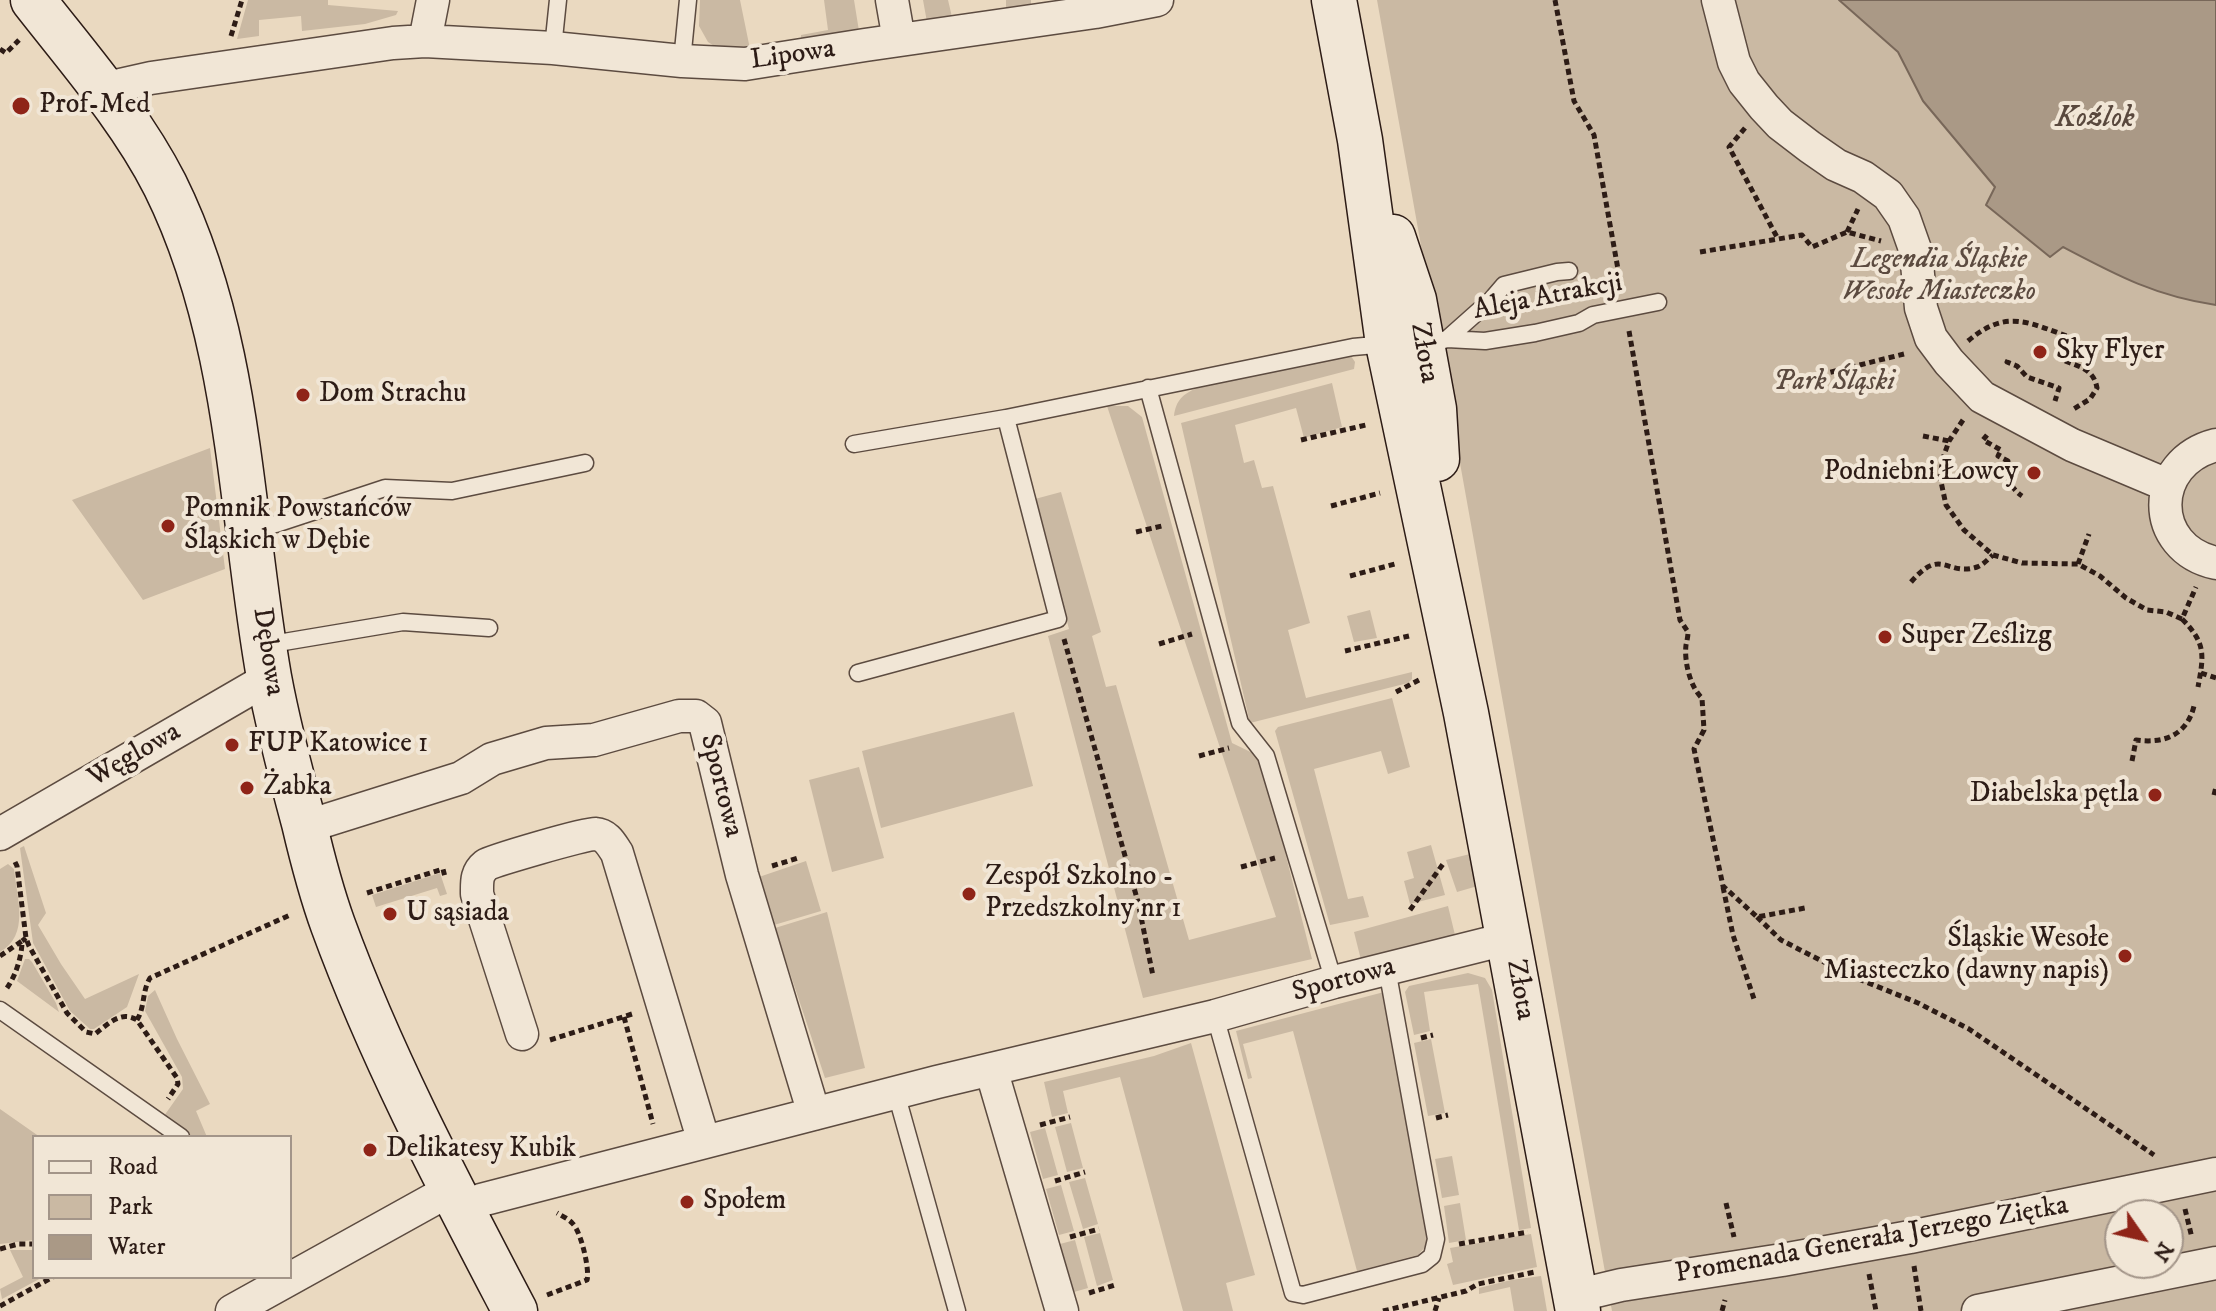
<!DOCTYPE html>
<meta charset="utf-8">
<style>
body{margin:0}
#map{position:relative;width:2216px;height:1311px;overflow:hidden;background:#ead9c0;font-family:"IM FELL DW Pica",serif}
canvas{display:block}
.legend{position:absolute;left:32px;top:1135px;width:260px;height:144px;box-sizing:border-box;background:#f1e6d6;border:2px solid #a39589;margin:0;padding:10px 14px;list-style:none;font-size:24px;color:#2d1c16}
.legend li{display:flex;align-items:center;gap:16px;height:40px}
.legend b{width:40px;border:2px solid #a39589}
.north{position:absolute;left:2104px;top:1199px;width:80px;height:80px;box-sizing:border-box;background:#f1e6d6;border:2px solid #a39589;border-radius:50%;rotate:124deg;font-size:22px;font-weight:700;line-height:32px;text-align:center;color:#2d1c16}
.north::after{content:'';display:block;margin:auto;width:28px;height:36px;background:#8f2418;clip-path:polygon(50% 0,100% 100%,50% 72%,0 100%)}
</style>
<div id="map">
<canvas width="2216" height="1311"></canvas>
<ul class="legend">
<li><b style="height:10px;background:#f1e6d6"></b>Road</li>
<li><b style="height:22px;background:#cab9a3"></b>Park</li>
<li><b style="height:22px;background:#aa9986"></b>Water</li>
</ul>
<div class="north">N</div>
</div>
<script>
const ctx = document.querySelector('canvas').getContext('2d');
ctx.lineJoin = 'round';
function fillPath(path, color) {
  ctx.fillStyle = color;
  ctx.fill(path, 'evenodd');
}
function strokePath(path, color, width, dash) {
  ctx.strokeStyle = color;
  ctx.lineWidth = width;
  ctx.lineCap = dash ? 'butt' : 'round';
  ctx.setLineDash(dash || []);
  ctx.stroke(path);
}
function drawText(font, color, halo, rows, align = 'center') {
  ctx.font = font + ' "IM FELL DW Pica",serif';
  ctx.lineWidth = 8;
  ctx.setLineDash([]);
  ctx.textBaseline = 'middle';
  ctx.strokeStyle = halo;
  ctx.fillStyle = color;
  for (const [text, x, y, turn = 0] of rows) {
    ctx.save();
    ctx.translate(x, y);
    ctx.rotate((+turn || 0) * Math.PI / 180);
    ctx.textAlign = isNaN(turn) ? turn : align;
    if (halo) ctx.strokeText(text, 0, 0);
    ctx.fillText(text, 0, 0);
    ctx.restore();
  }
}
fillPath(new Path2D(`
 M248,0H328V5L398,11L396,15L365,24L302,31L301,16L259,20V36L237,39Z
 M700,0H740L750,49L801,40V35L828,30L824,0H854L859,31L747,52L716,47L708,42L699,26Z
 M923,0H948L952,17L1006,8V0H1031V8L927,22Z
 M1377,0H2216V1311H1612ZM2120,1215H2168V1263H2120Z
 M1351,356L1355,362L1354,369L1174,416C1176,400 1183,394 1197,388Z
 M1332,383L1342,427L1304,438L1296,408L1235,425L1244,463L1254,460L1262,488L1273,486L1310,623L1288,630L1306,698L1412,672V679L1408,683L1250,723L1181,423Z
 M1107,406H1128L1142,417L1232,743L1261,757L1312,959L1143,998L1048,636L1069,629L1035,499L1061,492L1101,632L1092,636L1106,687L1116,685L1189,940L1276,917Z
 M210,448L225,569L143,600L72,500Z
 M1370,610L1377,638L1354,642L1347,616Z
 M1392,698L1410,767L1388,774L1381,751L1314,769L1348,899L1363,896L1369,917L1330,925L1275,731L1278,727Z
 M1014,712L1033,786L881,828L862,751Z
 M859,767L884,858L832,872L809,780Z
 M1431,845L1445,895L1410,904L1404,881L1414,878L1407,852Z
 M24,846L46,913L38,925L61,964L85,999L139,974L127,1007L94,1029H90L70,1011L33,943L20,848Z
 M1478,852L1481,885L1457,892L1446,860Z
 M806,861L821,911L774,925L759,877Z
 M8,864L14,869C17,898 30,935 0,952V869Z
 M440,873L447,894L440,896L437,888L376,907L372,895Z
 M1448,906L1455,935L1361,960L1354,932Z
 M827,912L865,1068L825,1078L775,928Z
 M25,959H29L32,962L56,1003L59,1012L17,981Z
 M1468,973L1485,978L1492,990L1531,1228L1519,1230L1478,984L1424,992L1430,1031L1414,1035L1405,992L1409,986Z
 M155,990L177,1039L210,1104L196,1111L207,1137H193L164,1116L183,1089L182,1077L145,1011L148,996Z
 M1384,992L1427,1238L1426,1246L1418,1255L1357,1271L1293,1031L1243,1044L1252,1078L1248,1079L1236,1031Z
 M1431,1039L1445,1113L1428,1116L1414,1043Z
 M1191,1043L1255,1275L1226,1283L1233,1311H1183L1120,1077L1063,1091L1068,1113L1052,1117L1044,1082L1154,1056Z
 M0,1109L40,1137H34V1240L0,1244Z
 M1071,1123L1083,1168L1067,1172L1055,1127Z
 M1045,1128L1058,1175L1043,1179L1030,1132Z
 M1452,1156L1459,1195L1442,1198L1435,1159Z
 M1085,1178L1098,1224L1083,1229L1069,1182Z
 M1061,1185L1074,1231L1059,1235L1046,1189Z
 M1460,1203L1466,1240L1449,1243L1444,1206Z
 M1100,1233L1113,1280L1097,1286L1084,1237Z
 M1531,1234L1537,1267L1453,1285L1447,1264L1453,1262L1450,1248Z
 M1075,1240L1088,1288L1074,1292L1060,1244Z
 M10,1250H34V1277H43L2,1299L0,1289L23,1277Z
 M1541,1276L1547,1311H1514L1510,1287L1479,1294V1288L1511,1280Z`), '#cab9a3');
const water = new Path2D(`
 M1839,0H2216V305C2155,296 2116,275 2063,247L2050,257L1986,205L1995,187L1923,101L1898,52Z`);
fillPath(water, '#aa9986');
strokePath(water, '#786759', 2);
const lane = new Path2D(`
 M553,48L558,0
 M682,61L688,0
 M1447,339L1485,341L1535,333L1579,323L1593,315L1658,302
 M1426,345L1447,339L1492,299L1504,285L1557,272L1569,271
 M1148,388L1240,723L1266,756L1334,982
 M854,444L1006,418L1353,347L1387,344
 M250,529L276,524L385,488L452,491L585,463
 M266,645L403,622L489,628
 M858,673L1058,619L1006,418
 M0,1010L181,1137
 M1215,1016L1293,1293L1303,1295L1422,1264L1432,1256L1436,1239L1387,969
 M896,1093L957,1311`);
const street = new Path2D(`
 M892,0L899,40
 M1718,0L1734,62L1744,82L1764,107L1780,124L1810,147L1836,165L1863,177L1888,195L1904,218L1916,252L1921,308L1931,338L1949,362L1982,397L2072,445L2167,485
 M425,41L433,0
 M102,89L151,78L393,43L425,41L553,48L682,61L745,64L865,45L1095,12L1157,0
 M2216,445C2149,462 2148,548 2216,563
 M305,827L461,778L492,759L546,743L594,740L679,716H696L705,723L742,875L814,1114
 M0,834L269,678
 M522,1034L477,894C477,882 476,873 486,865C492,861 587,833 595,834C607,835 611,844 617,853L704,1142
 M991,1069L1062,1311
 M461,1208L481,1200L937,1082L1215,1016L1334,982L1510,938
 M1575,1296L1621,1285L1782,1260L1910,1237L2216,1174
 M232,1311L452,1189
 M1978,1311L2216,1263`);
const secondary = new Path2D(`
 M33,0C79,59 131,118 165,185C241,338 240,513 269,677C278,726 291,775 304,823C312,857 321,892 333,925C382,1059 449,1185 515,1311
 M1334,0L1360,140L1388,344L1466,713L1578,1311
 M1393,237L1414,300L1434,409L1437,459`);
strokePath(lane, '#5c4b40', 19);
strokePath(street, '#5c4b40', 35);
strokePath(secondary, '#2d1c16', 47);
strokePath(new Path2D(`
 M1555,0L1574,101L1594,135L1621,286
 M231,36L242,0
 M0,49L6,53L19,40
 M1745,128L1729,147L1778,239
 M1847,232L1858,209
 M1700,252L1802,235L1812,247L1847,232L1881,241
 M1629,331L1680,620L1688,632C1688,636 1687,641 1686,645C1684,661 1690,687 1702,698L1704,730L1694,749L1723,886L1757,917L1805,908
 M1968,341C2008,307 2030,324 2073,338
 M2008,360L2007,362L2017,366L2027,377L2059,388L2055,401
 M2065,361C2081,367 2094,370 2097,388L2090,399L2072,410
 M1811,377L1904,354
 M1963,420L1949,441L1943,458L1940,477L1946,505L1964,530L1993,555L2022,563L2078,564L2100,576L2126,598L2147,610L2166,612L2182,619L2196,587
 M1987,435L1983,440L2001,450L1998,456L2008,461C2007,476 2009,487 2022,496
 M1923,436L1949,441
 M1301,440L1366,425
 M1331,506L1380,493
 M1136,532L1162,526
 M2078,564L2089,534
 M1350,576L1395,564
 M1911,582C1942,546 1946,577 1977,567C1983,565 1988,559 1993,555
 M2182,619C2206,643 2204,655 2198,687
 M1064,639L1138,902L1153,976
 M1159,644L1192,634
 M1345,651L1409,636
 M2201,673L2216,678
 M1396,692L1419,680
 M1199,756L1229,748
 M2132,761L2136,740C2164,744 2187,735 2194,706
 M2214,795L2216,787
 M15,862L17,866L26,938L29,946L67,1013L86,1032L95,1034C108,1024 121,1010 137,1020L177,1078L178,1084L168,1099
 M772,866L798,858
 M1241,867L1275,858
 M1723,887L1733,935L1754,999
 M367,893L443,869L445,877
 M1410,910L1443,864
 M1757,917L1781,940L1849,975L1918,1003L1969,1029L2154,1155
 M0,956L22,941
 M7,988C16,975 22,956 22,941L26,938
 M624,1017L653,1124
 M137,1020C145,1007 142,991 150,978L290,915
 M1421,1038L1433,1035
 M550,1040L632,1014
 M1436,1118L1448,1115
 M1040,1125L1070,1117
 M1055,1181L1085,1172
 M1726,1203L1734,1237
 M2185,1209L2192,1238
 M1070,1237L1099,1229
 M1459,1244L1528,1232
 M0,1249L18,1244H34
 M1914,1266L1921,1311
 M1869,1274L1876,1311
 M1089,1293L1115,1285
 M547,1295L587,1280C590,1270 581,1232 573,1224C569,1219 562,1216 557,1213
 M0,1306L53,1277
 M1383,1311L1466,1291L1478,1284L1535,1272
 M1435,1311L1439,1298
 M1722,1311L1725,1300`), '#2d1c16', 5, [6, 4]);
strokePath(lane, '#f1e6d6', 16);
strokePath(street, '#f1e6d6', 32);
strokePath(secondary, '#f1e6d6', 44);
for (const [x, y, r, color] of [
 [21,106,10,"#8f2418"],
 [2040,352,8,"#8f2418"],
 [303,395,8,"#8f2418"],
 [2034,473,8,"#8f2418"],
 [168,526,8,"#8f2418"],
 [1885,637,8,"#8f2418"],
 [232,745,8,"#8f2418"],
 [247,788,8,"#8f2418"],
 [2155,795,8,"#8f2418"],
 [969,894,8,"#8f2418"],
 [390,914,8,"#8f2418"],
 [2125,956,8,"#8f2418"],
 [370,1150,8,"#8f2418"],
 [687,1202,8,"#8f2418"]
]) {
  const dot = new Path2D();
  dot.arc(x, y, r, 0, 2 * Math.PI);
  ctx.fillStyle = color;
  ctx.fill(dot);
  strokePath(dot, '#f1e6d6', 3);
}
drawText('28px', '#2d1c16', '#f1e6d6', [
 ["Lipowa",793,56,-8],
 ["Aleja Atrakcji",1548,298,-11],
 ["Złota",1423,353,80],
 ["Dębowa",267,652,81],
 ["Węglowa",135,756,-30],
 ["Sportowa",720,786,76],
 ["Sportowa",1344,981,-15],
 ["Złota",1519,990,80],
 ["Promenada Generała Jerzego Ziętka",1872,1241,-10]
]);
drawText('28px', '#2d1c16', '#f1e6d6', [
 ["Prof-Med",39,106],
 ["Sky Flyer",2056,352],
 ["Dom Strachu",319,395],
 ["Podniebni Łowcy",2018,473,"right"],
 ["Pomnik Powstańców",184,510],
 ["Śląskich w Dębie",184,542],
 ["Super Ześlizg",1901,637],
 ["FUP Katowice 1",248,745],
 ["Żabka",263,788],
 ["Diabelska pętla",2139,795,"right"],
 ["Zespół Szkolno -",985,878],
 ["Przedszkolny nr 1",985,910],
 ["U sąsiada",406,914],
 ["Śląskie Wesołe",2109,940,"right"],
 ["Miasteczko (dawny napis)",2109,972,"right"],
 ["Delikatesy Kubik",386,1150],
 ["Społem",703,1202]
], 'left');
drawText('italic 28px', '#5c4b40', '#f1e6d6', [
 ["Legendia Śląskie",1939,261],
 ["Wesołe Miasteczko",1939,293],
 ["Park Śląski",1834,383]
]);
drawText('italic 30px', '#59483d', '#f1e6d6', [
 ["Koźlok",2095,120]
]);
</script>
